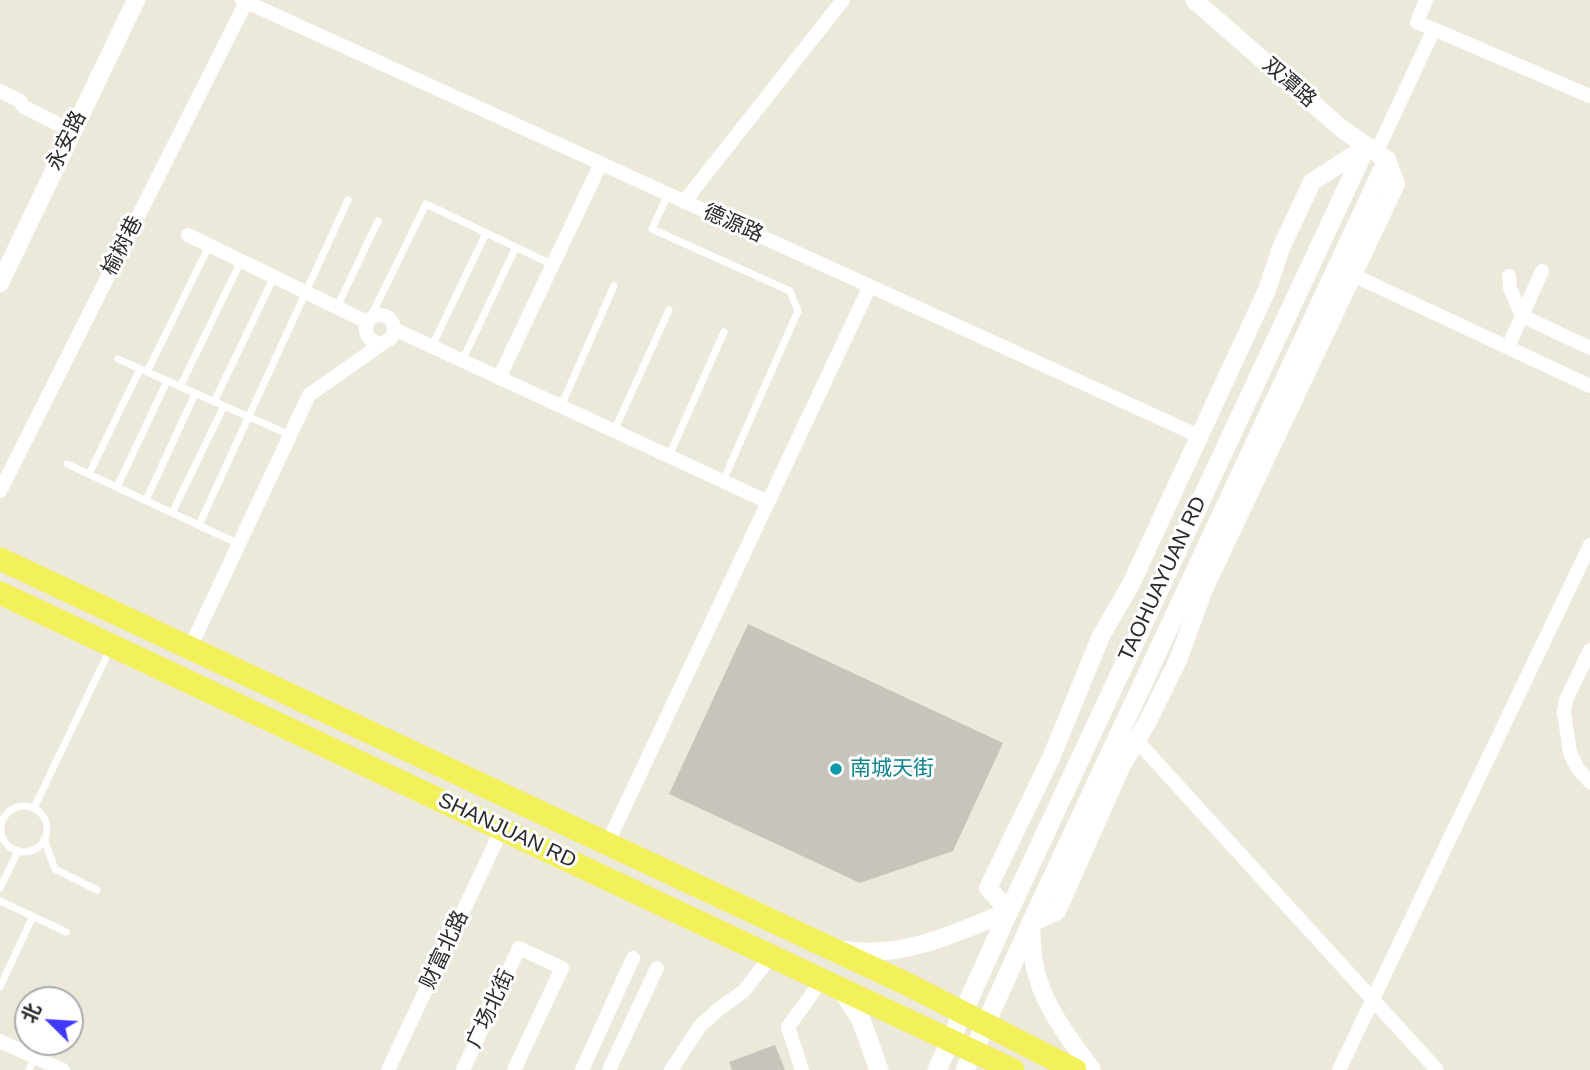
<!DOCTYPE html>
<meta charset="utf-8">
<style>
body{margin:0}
#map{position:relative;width:1590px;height:1070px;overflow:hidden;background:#ece9db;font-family:Helvetica,"Noto Sans SC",sans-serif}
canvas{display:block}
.north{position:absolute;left:14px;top:986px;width:70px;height:70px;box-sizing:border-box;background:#fff;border:2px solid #aaa;border-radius:50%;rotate:294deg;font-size:19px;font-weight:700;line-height:28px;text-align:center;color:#2a2a2a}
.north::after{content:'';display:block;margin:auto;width:24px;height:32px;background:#4039fc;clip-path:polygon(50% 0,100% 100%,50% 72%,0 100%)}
</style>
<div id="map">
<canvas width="1590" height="1070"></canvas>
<div class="north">北</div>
</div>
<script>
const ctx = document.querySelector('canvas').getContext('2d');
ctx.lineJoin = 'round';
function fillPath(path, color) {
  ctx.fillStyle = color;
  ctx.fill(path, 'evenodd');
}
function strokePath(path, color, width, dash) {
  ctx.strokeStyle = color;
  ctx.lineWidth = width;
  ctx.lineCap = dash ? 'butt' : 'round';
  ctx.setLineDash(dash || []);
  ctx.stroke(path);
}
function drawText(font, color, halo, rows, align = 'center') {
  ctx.font = font + ' Helvetica,"Noto Sans SC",sans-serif';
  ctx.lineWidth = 6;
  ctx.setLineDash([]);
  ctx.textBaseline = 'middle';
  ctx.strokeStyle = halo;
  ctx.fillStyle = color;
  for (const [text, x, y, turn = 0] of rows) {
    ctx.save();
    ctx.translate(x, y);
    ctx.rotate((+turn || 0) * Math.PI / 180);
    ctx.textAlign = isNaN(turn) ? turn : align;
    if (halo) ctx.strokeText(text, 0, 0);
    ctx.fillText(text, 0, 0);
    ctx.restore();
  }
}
fillPath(new Path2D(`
 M748,624L1003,743L953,851L860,883L669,794Z
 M775,1045L785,1070H732L729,1062Z`), '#c7c5bb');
strokePath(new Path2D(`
 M668,194L652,229L790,291L798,311L723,481
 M337,307L378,221
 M370,318L426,204L553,265
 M432,346L486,233
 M118,359L290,435
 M462,361L516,247
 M147,372L209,246
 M180,387L241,261
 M214,402L274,277
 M561,406L614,286
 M614,431L669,310
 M669,456L724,332
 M67,464L239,544
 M89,474L140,369
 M117,487L167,381
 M146,500L195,394
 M172,513L224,406
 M199,525L348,200
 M1 829a23 23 0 1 1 46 0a23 23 0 1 1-46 0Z
 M34,808L110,649
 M44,839L55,869L97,890
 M0,888L18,851
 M0,901L66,932
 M0,987L33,916
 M29,1070L35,1057`), '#fff', 7);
strokePath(new Path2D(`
 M242,0L1199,436
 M1426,0L1417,22L1590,96
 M0,91L20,101L24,107L72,131
 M1376,153L1434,29
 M684,202L843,0
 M188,235L367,322
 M1353,275L1590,386
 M1509,276L1510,288L1522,316L1590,348
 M366 329a14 14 0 1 1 28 0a14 14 0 1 1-28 0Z
 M394,329L768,502
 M1508,347L1542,271
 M499,378L601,163
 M0,491L246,2
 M190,648L309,395L383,343
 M1590,650L1566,700L1564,712L1570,753L1578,769L1590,782
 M1137,741L1437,1070
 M607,844L870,286
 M0,1041L63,1070
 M388,1070L502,829
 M463,1070L519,948L562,968L514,1070
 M582,1070L633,958
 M609,1070L657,968
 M671,1070L700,1026L720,1008L744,991L771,956
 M802,1070L788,1027L822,980
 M1339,1070L1590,545`), '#fff', 14);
strokePath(new Path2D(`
 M0,283L136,0
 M845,950C901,959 958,933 1009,911L988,888L1051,758L1101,636L1131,584L1267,290L1281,248L1312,182L1366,147
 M1092,1070C1072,1042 1048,1012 1038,979C1032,961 1032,942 1031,923L1057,911L1121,767L1148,721L1178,660L1205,587L1396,184L1387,160L1342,129L1194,0`), '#fff', 18);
strokePath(new Path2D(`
 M840,987L861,1020L879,1070
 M937,1070L1009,911L1366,147
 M965,1070L1031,923L1387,160`), '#fff', 19);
strokePath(new Path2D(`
 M0,559L909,985L1075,1070
 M0,593L1013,1070`), '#f2f05b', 23);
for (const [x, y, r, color] of [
 [836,769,7,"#0f9aa8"]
]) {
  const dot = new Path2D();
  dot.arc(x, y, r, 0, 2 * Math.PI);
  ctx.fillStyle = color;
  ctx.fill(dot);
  strokePath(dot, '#fff', 2.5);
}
drawText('21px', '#2a2a2a', '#fff', [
 ["双潭路",1289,83,41],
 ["永安路",67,141,-64],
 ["德源路",733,224,24],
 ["榆树巷",123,246,-63],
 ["TAOHUAYUAN RD",1163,579,-65],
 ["SHANJUAN RD",507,831,25],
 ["财富北路",445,950,-65],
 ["广场北街",491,1009,-65]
]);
drawText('21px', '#0d838f', '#fff', [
 ["南城天街",850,769]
], 'left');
</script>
